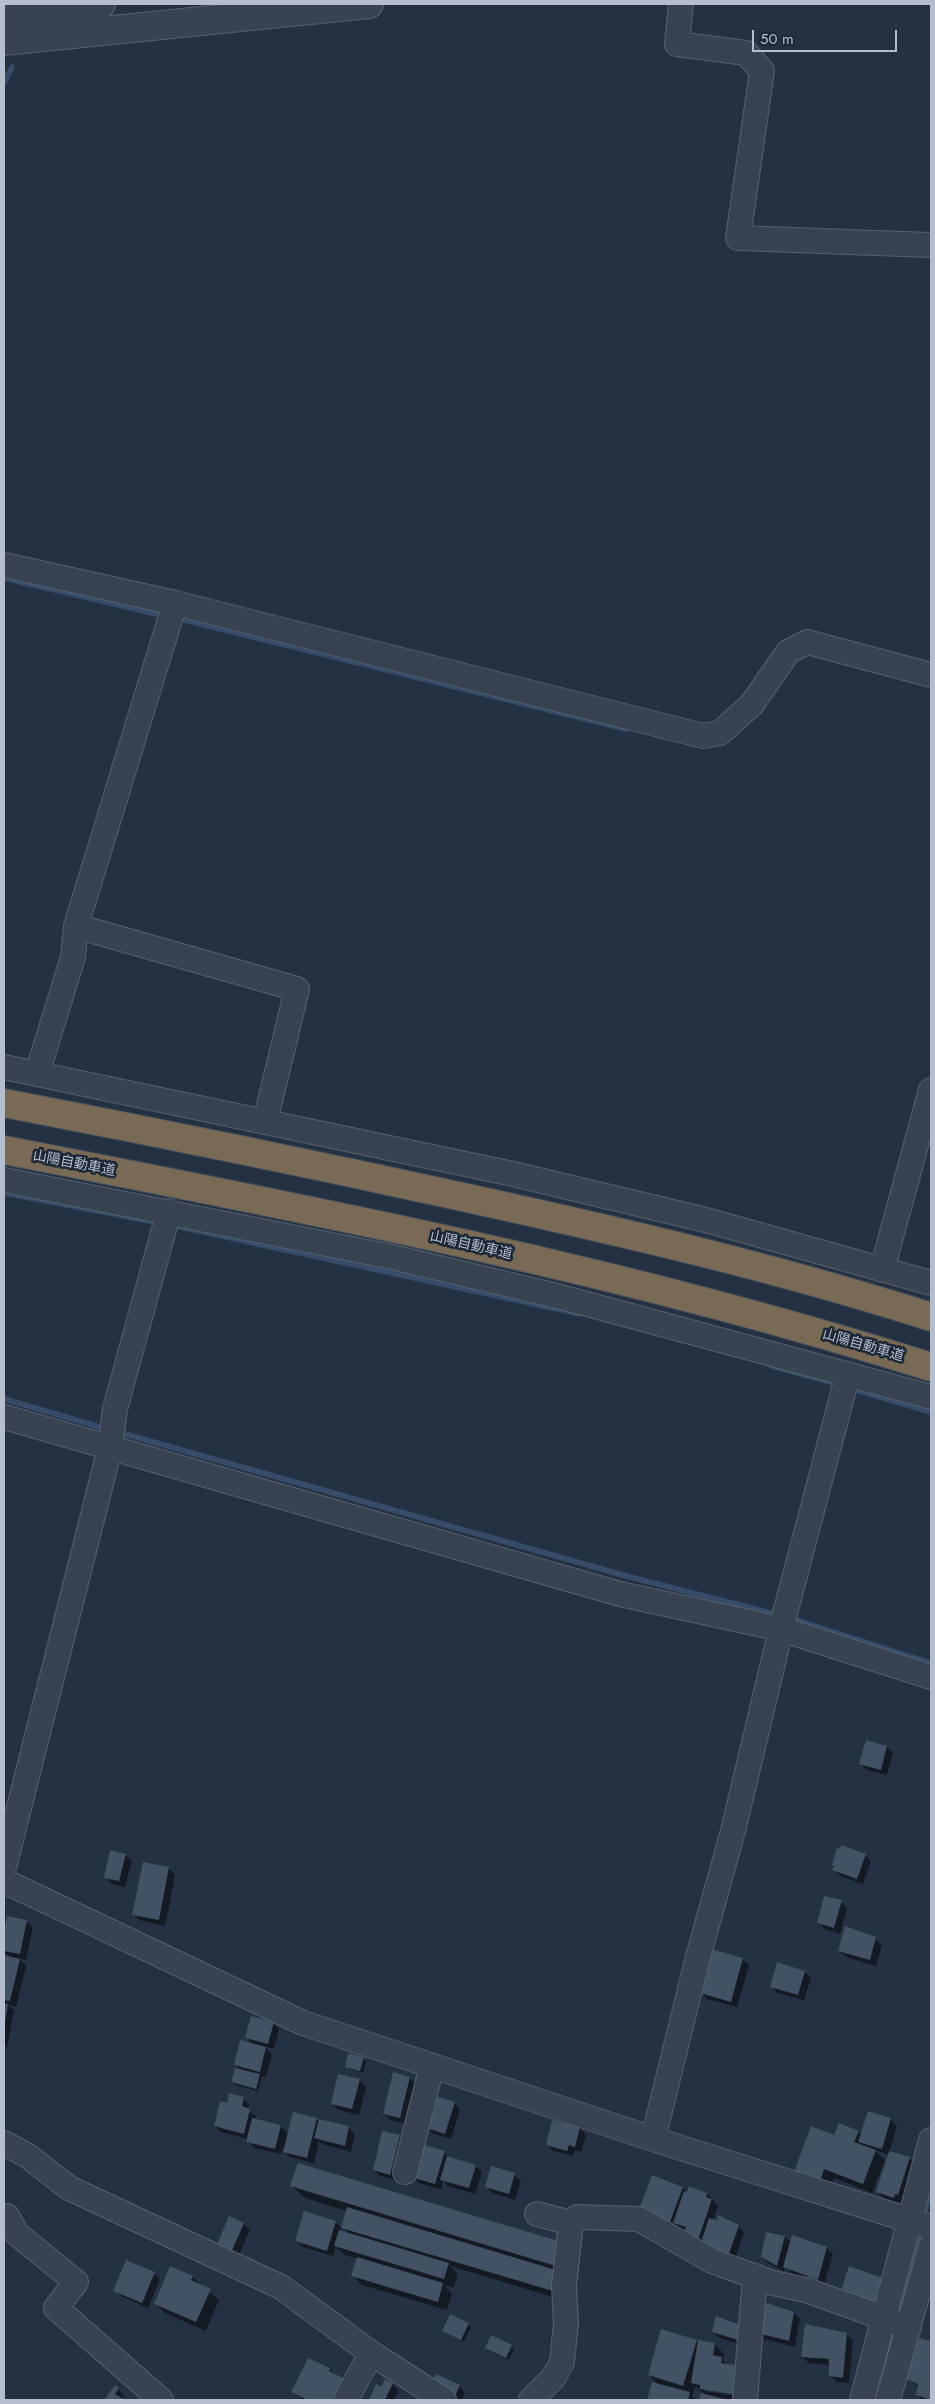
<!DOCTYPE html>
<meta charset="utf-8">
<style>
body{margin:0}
#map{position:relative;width:935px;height:2404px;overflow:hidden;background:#243142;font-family:Jost,sans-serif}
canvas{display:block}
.frame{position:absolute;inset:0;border:5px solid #b5becc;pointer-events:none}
.scale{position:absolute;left:752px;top:30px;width:145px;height:22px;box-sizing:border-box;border:2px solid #b5becc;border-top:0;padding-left:6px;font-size:15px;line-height:18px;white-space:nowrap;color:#b5becc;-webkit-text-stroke:4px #1d2837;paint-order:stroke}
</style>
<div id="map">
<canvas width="935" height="2404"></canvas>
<div class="frame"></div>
<div class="scale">50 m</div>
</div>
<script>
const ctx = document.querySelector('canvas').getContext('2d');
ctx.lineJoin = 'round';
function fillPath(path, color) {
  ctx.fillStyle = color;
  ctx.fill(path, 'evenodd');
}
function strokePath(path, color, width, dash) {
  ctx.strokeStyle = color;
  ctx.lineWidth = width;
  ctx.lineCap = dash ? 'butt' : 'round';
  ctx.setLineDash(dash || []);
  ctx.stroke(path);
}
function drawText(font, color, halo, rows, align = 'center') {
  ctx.font = font + ' Jost,"Noto Sans JP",sans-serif';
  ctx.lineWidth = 5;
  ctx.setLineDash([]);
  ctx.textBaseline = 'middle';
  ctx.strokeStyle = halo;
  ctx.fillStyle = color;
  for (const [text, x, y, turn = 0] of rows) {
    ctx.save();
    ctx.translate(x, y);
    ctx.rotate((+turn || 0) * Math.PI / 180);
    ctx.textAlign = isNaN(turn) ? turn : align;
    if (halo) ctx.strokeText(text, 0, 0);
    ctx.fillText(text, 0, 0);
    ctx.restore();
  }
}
fillPath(new Path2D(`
 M887,1747L893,1753L887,1775L867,1770L860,1763Z
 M125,1855L132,1861L125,1887L112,1884L105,1877Z
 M865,1855L871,1861L863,1884L840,1876L834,1869Z
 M144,1864L169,1869L175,1875L165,1926L139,1920L133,1914Z
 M841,1902L847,1908L840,1934L825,1929L818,1923Z
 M8,1917L26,1921L33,1927L26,1960L18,1958L26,1966L16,2007L8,2005L14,2011L7,2047L4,2046V1956L9,1957L4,1952V1936Z
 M875,1939L882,1945L876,1966L846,1957L839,1951Z
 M742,1959L749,1965L737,2007L707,1999L701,1992Z
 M805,1972L811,1978L804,2000L777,1993L771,1986Z
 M273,2023L279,2029L274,2049L264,2046L272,2054L266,2077L262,2076L258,2091L235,2085L232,2082L241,2070L235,2065L254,2045L246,2037Z
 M363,2059L366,2061L363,2073L346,2067Z
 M410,2078L416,2084L406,2124L390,2120L384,2114Z
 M359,2080L366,2087L359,2115L338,2110L332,2103Z
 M243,2098L249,2104L248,2110L256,2116L255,2120L280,2126L288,2134L317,2120L320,2123V2120L349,2128L355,2134L351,2152L322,2144L319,2141L314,2163L290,2157L282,2149L281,2154L254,2148L248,2139L221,2132L215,2126L228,2104Z
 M454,2103L460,2109L451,2139L434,2134L427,2128Z
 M869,2113L891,2120L897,2126L889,2152L910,2159L916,2165L905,2201L902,2200L900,2203L883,2198L877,2191L889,2155L874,2150L885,2160L872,2193L834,2178L829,2191L805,2181L835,2137L858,2132L862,2135Z
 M580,2128L586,2135L581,2152L575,2150L573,2156L553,2151L547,2144Z
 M399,2136L406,2143L396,2180L380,2176L374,2170Z
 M444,2152L450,2158L476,2166L482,2172L475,2194L448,2186L443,2181L441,2190L419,2183L413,2177Z
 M492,2168L515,2175L521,2181L515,2200L493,2193L487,2187Z
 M652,2177L683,2188L688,2193L690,2188L707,2194L713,2200L718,2206L713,2220L738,2226L744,2232L735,2260H724L677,2225L675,2230L655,2223Z
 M292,2186L562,2243L563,2300L450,2266L458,2274L453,2288L444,2285L452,2294L447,2310L362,2285L352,2275L357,2259L345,2255L336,2247L333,2256L303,2247L296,2241L335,2222L342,2229L341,2232L350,2235L343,2227L347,2211L305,2198Z
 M243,2224L250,2230L237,2259L224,2253Z
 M767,2233L785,2237L791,2243L827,2248L833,2254L824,2285L791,2273L785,2267L784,2271L768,2263L762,2257Z
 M154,2273L160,2279L148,2308L121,2296L115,2290Z
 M192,2277L219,2300L206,2331L165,2313L155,2304Z
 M794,2313L800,2319L795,2347L764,2339L758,2333Z
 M717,2318L747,2346L720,2338L713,2332Z
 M468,2324L471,2327L464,2341L444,2331Z
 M846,2334L853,2340L849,2383L837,2382L831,2376L830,2365L809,2363L802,2357Z
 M491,2337L514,2349L509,2360L486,2348Z
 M920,2339L931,2343V2400H923L917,2395L919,2387L907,2378Z
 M697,2341L715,2344L724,2354L723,2360L729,2365L748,2400H700L702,2395H705L696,2386L692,2396L696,2400H648L653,2383L659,2385L649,2375ZM702,2388L744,2395V2397L705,2391Z
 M330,2369L336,2375L346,2400H303L293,2392Z
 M392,2384L399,2391L394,2400H370L377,2386L382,2388Z
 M459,2386L465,2393L462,2400H448Z
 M115,2387L124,2395L122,2400H106Z`), '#0007');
strokePath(new Path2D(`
 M4,83L12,67
 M4,578L165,616
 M176,618L626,729
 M4,1193L160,1223
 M171,1225L580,1314
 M772,1366L841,1385
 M849,1388L931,1412
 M4,1399L107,1429
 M118,1432L630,1577L779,1615
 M790,1618L931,1663
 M923,2219L931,2186
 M897,2316L920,2228
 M875,2400L894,2327`), '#364c6a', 5.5);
fillPath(new Path2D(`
 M866,1740L887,1746L881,1770L859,1764Z
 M841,1845L866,1854L857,1879L832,1870L834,1866L832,1865L837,1848L840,1849Z
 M110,1850L126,1854L119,1881L104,1878Z
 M143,1862L169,1867L159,1920L132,1915Z
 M824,1896L842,1900L834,1928L817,1923Z
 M7,1916L27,1920L20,1954L4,1951V1931Z
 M845,1926L876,1937L870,1960L838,1951Z
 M712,1949L743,1958L731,2002L700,1993Z
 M4,1955L20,1959L10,2001L4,2000Z
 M777,1962L805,1971L798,1995L770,1987Z
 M4,2003L8,2004L5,2022H4Z
 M251,2016L274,2022L268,2044L245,2038Z
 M240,2040L266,2047L260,2072L234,2065Z
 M348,2053L364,2057L360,2071L345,2067Z
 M235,2068L260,2074L256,2089L231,2082Z
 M393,2072L410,2077L400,2118L383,2114Z
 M338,2074L360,2079L352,2109L331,2104Z
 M229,2093L244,2097L242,2106L250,2109L244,2134L214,2126L220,2101L227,2103Z
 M435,2096L455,2102L445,2134L426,2128Z
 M868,2111L891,2118L882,2149L858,2142Z
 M293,2112L317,2118L307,2158L283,2152Z
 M252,2118L281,2125L275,2149L246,2142Z
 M319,2119L349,2126L345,2146L314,2138Z
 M552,2120L580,2127L575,2147L569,2145L567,2151L546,2145Z
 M839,2123L859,2131L854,2142L876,2150L863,2184L824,2169L820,2182L794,2172L811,2126L834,2135Z
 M382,2131L400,2135L390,2175L373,2170Z
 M421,2144L445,2151L435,2184L411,2177Z
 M889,2151L910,2157L898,2195L895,2194L894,2198L876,2192Z
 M447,2156L476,2165L469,2188L440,2180Z
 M298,2163L562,2242L556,2266L290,2186Z
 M491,2166L515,2173L509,2194L485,2187Z
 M652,2175L683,2187L669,2225L639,2210Z
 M689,2186L707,2193L706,2197L712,2199L697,2243L682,2238L686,2227L673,2223L684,2191L687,2192Z
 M347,2207L559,2271L553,2291L341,2228Z
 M304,2211L336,2221L327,2251L295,2241Z
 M718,2215L739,2225L729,2254L699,2248L709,2218L717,2220Z
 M229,2216L244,2223L231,2253L216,2247Z
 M339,2230L449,2263L444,2279L334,2246Z
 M766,2232L785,2236L777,2266L761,2257Z
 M792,2235L827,2247L818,2280L783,2267Z
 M357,2257L443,2283L438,2302L351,2276Z
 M126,2260L155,2272L142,2303L113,2291Z
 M170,2266L193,2276L191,2280L211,2289L196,2322L154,2304Z
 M849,2266L883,2278L874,2305L840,2294Z
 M764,2302L794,2312L789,2341L757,2333Z
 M450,2314L469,2323L461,2340L442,2331Z
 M716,2316L743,2326L741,2341L712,2332Z
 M805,2324L847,2333L843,2378L829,2376V2359L801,2357Z
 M661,2329L697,2340L683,2386L648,2375Z
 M491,2335L512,2345L506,2358L485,2348Z
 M919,2338L931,2341V2400L916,2395L918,2384L906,2379Z
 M698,2340L715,2343L713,2355L722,2357L721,2363L742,2366L738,2395L700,2389V2385L691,2383Z
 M308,2358L330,2368L329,2371L347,2380L337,2400H308L291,2392Z
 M436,2374L460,2385L453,2400L429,2389Z
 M385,2379L393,2383L385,2400H369L376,2384L381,2387Z
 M652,2382L690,2392L688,2400H647Z
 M115,2385L119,2388L115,2394L125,2400H104Z
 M701,2393L728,2400H699Z`), '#425164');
const minor = new Path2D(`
 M681,4L677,44L746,53L762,71L738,238L931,245
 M4,565L175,603L703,736L720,733L752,704L788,652L807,642L931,675
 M76,926L297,989L265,1122
 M4,1067L513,1174L706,1220L931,1283
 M37,1074L73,957L76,926L175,603
 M4,1180L392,1257L561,1297L931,1397
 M882,1270L931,1090
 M4,1417L620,1594L781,1629L931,1677
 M4,1867L110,1448L115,1409L169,1211
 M4,1881L303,2023L653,2139L931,2227
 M653,2139L697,1961L733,1831L783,1621L848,1374
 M4,2143L28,2156L69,2188L281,2287L371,2353L444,2400
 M405,2172L432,2066
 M4,2216H7L17,2234L76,2282L56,2308L161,2400
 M571,2223L577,2217L639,2219L712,2261L773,2283L806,2290L909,2327
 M346,2400L371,2353
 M531,2400L554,2377L562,2362L566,2323L564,2286L571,2223L537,2214
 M745,2400L755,2276
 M862,2400L931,2140
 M888,2400L931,2246`);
const tertiary = new Path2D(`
 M4,14L101,4
 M4,41L369,4`);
const motorway = new Path2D(`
 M4,1103C161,1133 317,1165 472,1199C627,1233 781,1269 931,1317
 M4,1150C315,1210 628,1271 931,1367`);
strokePath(minor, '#56616f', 26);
strokePath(tertiary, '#56616f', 30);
strokePath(motorway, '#434e5c', 30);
strokePath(minor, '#384351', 24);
strokePath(tertiary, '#384351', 28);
strokePath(motorway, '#786a54', 28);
drawText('14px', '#b5becc', '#1d2837', [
 ["山陽自動車道",74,1164,11],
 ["山陽自動車道",471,1246,13],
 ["山陽自動車道",863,1346,16]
]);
</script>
